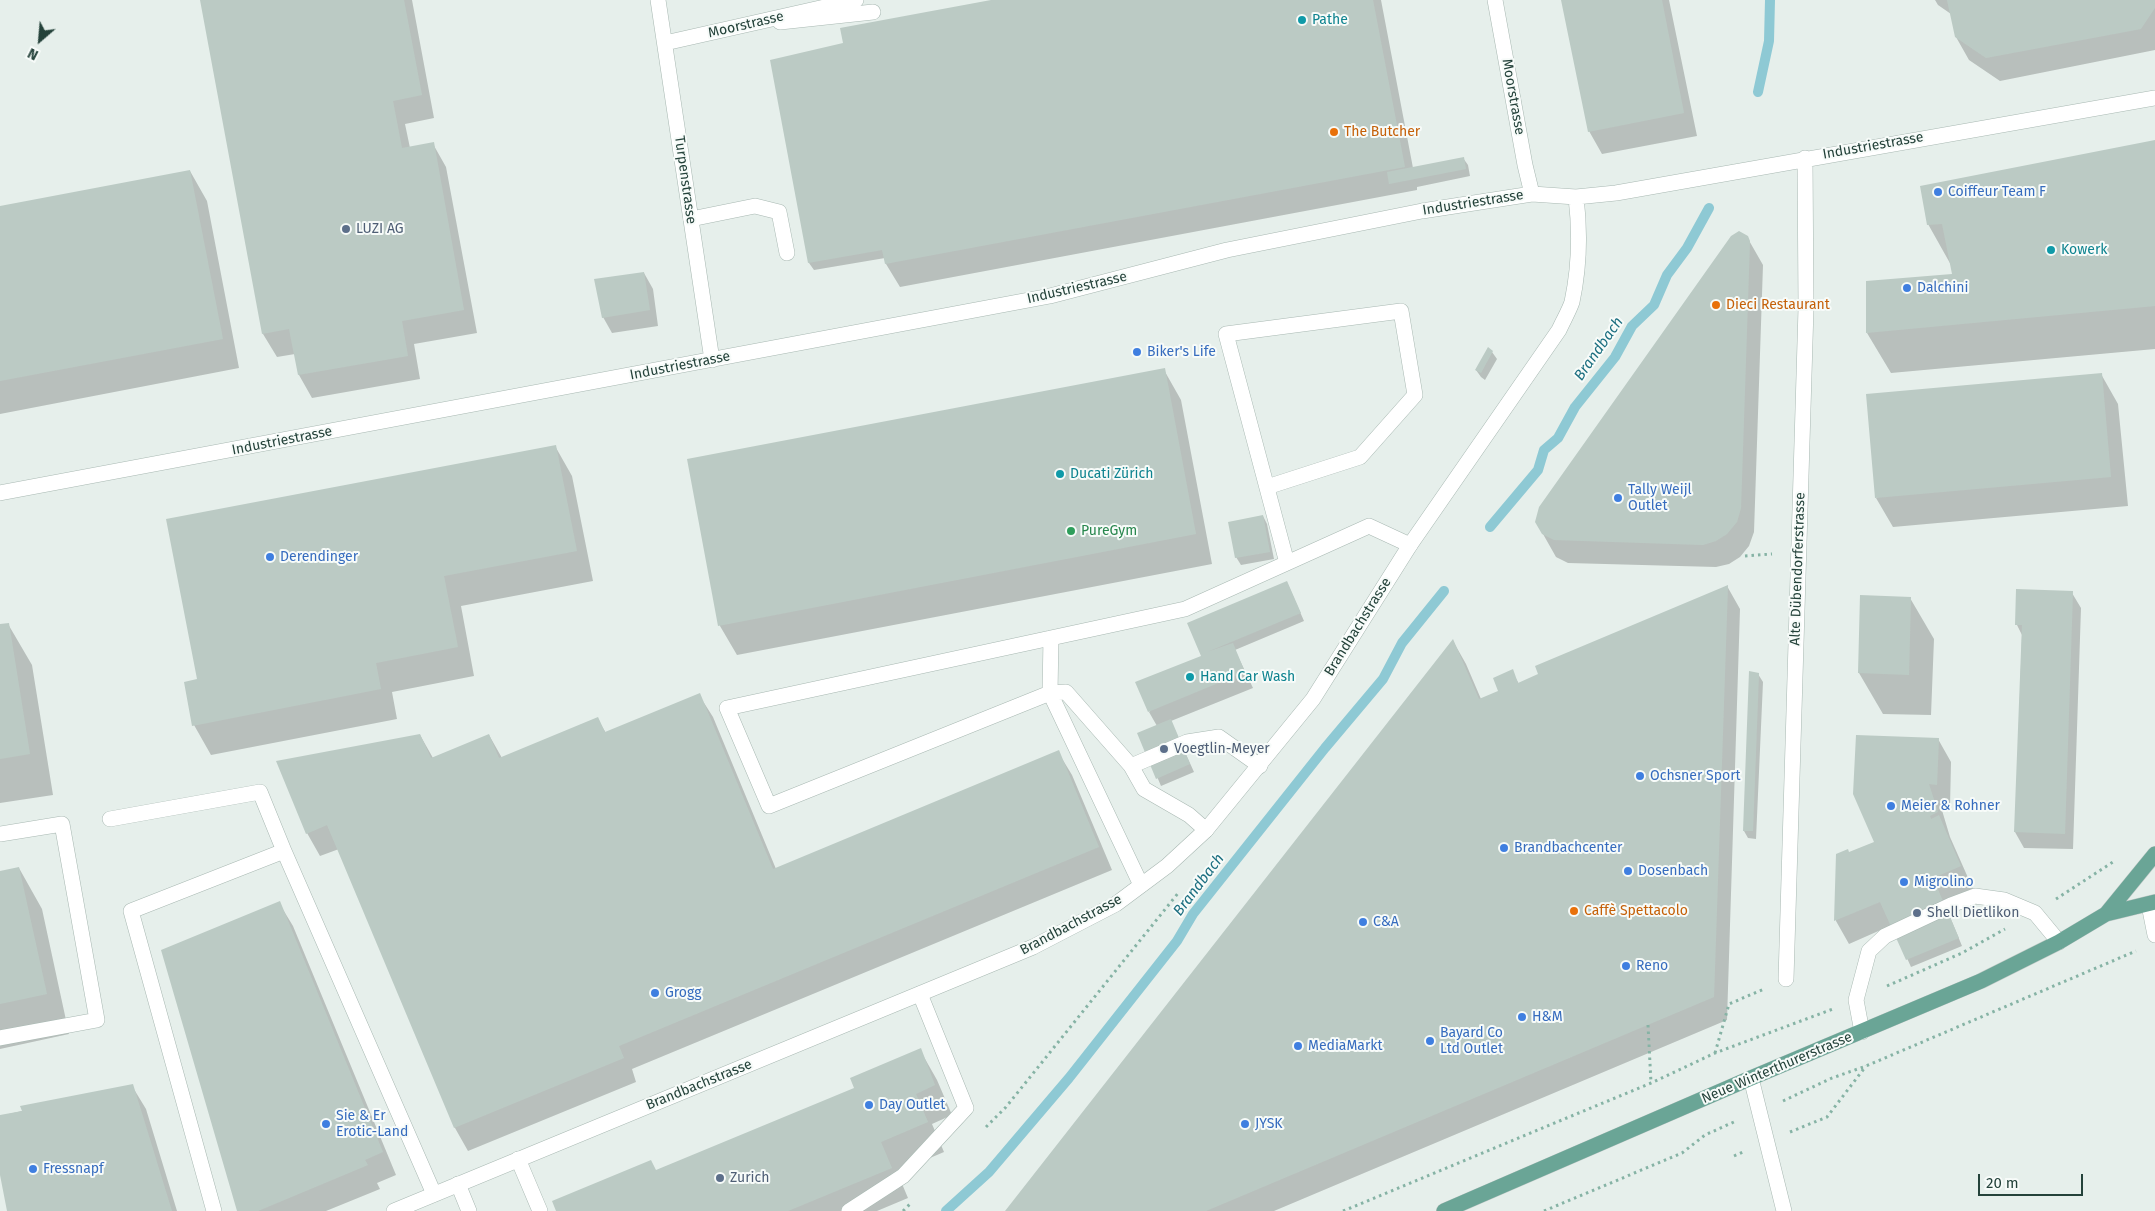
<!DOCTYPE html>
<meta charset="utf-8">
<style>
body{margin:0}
#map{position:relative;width:2155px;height:1211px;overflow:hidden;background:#e6efeb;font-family:"Fira Sans",sans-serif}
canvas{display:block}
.north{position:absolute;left:15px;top:15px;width:50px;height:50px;-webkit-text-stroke:4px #f7fbf9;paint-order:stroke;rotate:207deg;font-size:14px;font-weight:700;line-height:20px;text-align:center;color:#24423a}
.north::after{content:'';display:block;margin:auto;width:18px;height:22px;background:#24423a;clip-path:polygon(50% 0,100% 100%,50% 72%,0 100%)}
.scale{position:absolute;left:1978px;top:1174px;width:105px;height:22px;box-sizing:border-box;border:2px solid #24423a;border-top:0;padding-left:6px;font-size:15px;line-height:18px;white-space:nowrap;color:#24423a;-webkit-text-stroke:4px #f7fbf9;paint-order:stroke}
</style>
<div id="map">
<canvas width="2155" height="1211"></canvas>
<div class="north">N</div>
<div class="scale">20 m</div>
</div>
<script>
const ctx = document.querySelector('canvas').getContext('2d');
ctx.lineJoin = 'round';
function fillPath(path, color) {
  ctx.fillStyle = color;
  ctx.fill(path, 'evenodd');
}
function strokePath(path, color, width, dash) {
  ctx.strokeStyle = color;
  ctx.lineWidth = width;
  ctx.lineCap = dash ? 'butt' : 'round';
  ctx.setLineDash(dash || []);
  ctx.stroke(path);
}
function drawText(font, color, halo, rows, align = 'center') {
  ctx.font = font + ' "Fira Sans",sans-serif';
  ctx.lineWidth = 4;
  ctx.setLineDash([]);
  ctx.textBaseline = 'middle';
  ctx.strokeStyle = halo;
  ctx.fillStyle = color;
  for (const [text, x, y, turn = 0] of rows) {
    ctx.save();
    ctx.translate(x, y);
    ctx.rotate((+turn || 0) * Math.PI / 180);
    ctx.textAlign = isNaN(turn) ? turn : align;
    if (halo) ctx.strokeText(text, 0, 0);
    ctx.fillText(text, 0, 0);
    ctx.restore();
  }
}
fillPath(new Path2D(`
 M202,0H412L434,118L405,124L410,148L433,144L446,167L477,333L414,344L420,379L312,398L299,375L295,354L277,357L263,334Z
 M997,0H1381L1413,168L1463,158L1468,165L1470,176L1417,187V190L900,287L886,264L885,258L814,270L809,263L771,61L842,45Z
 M1562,0H1669L1697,136L1602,154L1589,131Z
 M1935,0H2155V50L2000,81L1969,60L1956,37L1951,14L1938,5Z
 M2155,142V349L1891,373L1867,333L1954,276L1951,265L1928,224Z
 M190,171L207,201L239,368L0,414V207Z
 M1747,237L1763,265L1754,532L1749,546L1740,557L1729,564L1716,567L1568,563L1556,557L1543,534Z
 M644,273L653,289L658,326L612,333L603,317Z
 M1492,352L1497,359L1485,380L1481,377L1476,370Z
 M1164,370L1181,400L1212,564L737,655L720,626L688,460Z
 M2101,374L2118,404L2128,506L1893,527L1876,498Z
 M555,446L572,476L593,581L461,606L474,676L392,692L397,719L211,755L194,725Z
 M1263,516L1267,524L1274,559L1241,565L1236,557Z
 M1287,582L1304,621L1235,650L1253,688L1171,721L1194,772L1161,786L1139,734L1157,726L1149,712L1203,656L1189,623Z
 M1727,586L1740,609L1727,1020L1274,1211H1007L1453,641L1466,664L1481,699L1500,691L1512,671L1519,684Z
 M2072,593L2081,608L2073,849L2024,848L2015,832L2022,635L2017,625Z
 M1862,596L1910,598L1934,639L1931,715L1883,714L1859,673Z
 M8,624L32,665L53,795L0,803V626Z
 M1758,674L1763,682L1756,839L1748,838L1744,831Z
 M699,695L713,717L776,869L1058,752L1072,775L1112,870L632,1069L636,1082L468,1151L455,1128L339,849L320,856L307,833L420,735L433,758L489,735L502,758L597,718L606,733Z
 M1938,739L1951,762L1950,807H1941L1950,837L1973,889L1944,902L1962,946L1911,967L1892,925L1849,944L1836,921L1837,855L1849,854L1876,842Z
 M19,868L42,909L69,1034L0,1049V872Z
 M279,903L293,926L396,1175L377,1183L380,1189L326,1211H239Z
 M920,1050L937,1080L952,1115L932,1124L944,1152L897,1172L908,1198L877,1211H557L856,1089Z
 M132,1086L146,1109L177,1211H8L0,1168V1116Z`), '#0003');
strokePath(new Path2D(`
 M1758,92L1769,41L1770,0
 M1490,527L1538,470L1544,450L1558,438L1575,407L1615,357L1632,326L1654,305L1667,275L1687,248L1709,208
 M946,1211L989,1172L1069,1078L1177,941L1193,914L1325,748L1383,679L1402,643L1444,591`), '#8ec9d4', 10);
fillPath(new Path2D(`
 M200,0H404L422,95L393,101L402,148L434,142L464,310L402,321L408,356L298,375L289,329L262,334Z
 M991,0H1373L1405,167L885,264L882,250L808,263L770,60L843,43L840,28Z
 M1561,0H1662L1684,113L1588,132Z
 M1947,0H2155V8L2141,29L1986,58L1955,37Z
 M2155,140V306L1866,333V281L1952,274L1942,224L1927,225L1920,186Z
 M1464,157L1466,169L1389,184L1387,172Z
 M190,170L223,339L0,381V206Z
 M1739,231L1748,236L1750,241L1741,508L1737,522L1727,534L1716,541L1703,545L1554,540L1542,534L1535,522L1539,507L1731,236Z
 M644,272L650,310L602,318L594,279Z
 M1488,347L1493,351L1481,373L1475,370Z
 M1165,368L1196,534L718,626L687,459Z
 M2102,373L2111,477L1875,498L1866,394Z
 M556,445L577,551L444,576L458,647L376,663L381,689L192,726L184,682L197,679L166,519Z
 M1263,515L1270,552L1235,558L1228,522Z
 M1287,581L1301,613L1207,652L1233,643L1245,672L1148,712L1135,682L1201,656L1187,623Z
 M1728,585L1714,997L1206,1211H1005L1453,639L1479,699L1498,691L1493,678L1513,669L1518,683L1538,674L1535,666Z
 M2016,589L2073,591L2065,834L2014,832L2022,625H2015Z
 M1860,595L1911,597L1909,675L1858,673Z
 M9,623L30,754L0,759V624Z
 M1749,671L1759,673L1753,831H1743Z
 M700,693L773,869L1059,750L1099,847L619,1046L624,1058L454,1128L327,825L306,834L276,761L420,734L431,758L489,734L499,758L598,717L605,732Z
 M1171,719L1190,764L1156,779L1137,733Z
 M1856,735L1939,738L1937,785L1929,784L1938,812L1930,816L1931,819L1939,815L1961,866L1933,878L1959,938L1906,960L1880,902L1834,921L1836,854L1848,849L1849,852L1874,842L1853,794Z
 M19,867L47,994L0,1004V871Z
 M280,901L383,1152L365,1160L368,1165L258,1211H237L161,950Z
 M921,1048L935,1085L916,1094L928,1122L881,1142L892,1168L788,1211H556L552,1201L651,1160L656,1170L854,1088L850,1078Z
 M133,1084L172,1211H7L0,1175V1115L22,1111L20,1106Z`), '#bbcac4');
const lane = new Path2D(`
 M780,22L873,12
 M691,219L755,206L779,212L787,253
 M1267,487L1360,457L1415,395L1401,311L1226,334L1287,563
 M1051,638L1050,693L1066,692L1131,766
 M110,819L260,792L284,851
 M1206,830L1189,815L1144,789L1131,766L1187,742L1219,737L1260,766
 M0,834L62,824L97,1020L0,1038
 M1141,885L1050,693L769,806L727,708L1185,609L1369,526L1410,545
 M2149,905L2155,935
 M1862,1032L1856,1000L1869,951L1885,936L1951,905L1975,896L2004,900L2035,913L2059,942
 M518,1159L540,1211
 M458,1184L469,1211
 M214,1211L131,911L284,851L434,1194
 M849,1211L903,1176L966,1108L920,994`);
const street = new Path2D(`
 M658,0L712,360
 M1495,0L1525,165L1532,194
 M665,43L856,0
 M0,493L1050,296L1227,250L1422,211L1532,194L1576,197L1616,193L2155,98
 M1786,979L1806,308L1805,158
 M1751,1078L1784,1211
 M394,1211L1033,947L1116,904L1167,866L1206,830L1313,699L1410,545L1559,330C1563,321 1569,311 1572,302C1579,269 1580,230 1576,197`);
const primary = new Path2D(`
 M2106,914L2155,854
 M1444,1211L1751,1078L1981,981L2059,942L2106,914L2155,902`);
strokePath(lane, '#a8b8b2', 16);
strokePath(street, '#a8b8b2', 16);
strokePath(primary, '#c2cac8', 16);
strokePath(new Path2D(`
 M1745,556L1772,554
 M2056,899L2113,862
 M1887,986L1962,953L2005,929
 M1648,1025L1651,1083
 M1715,1053L1729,1004L1764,989
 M1783,1101L1832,1078L1866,1066L2136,951
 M986,1127L1006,1107L1179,892
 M1790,1132L1827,1117L1866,1066
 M1734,1156L1743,1152
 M903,1211L910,1204
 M1343,1211L1651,1083L1715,1053L1833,1009
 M1544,1211L1682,1153L1705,1135L1736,1121`), '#86b3a5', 3, [2.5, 4]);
strokePath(lane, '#fff', 15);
strokePath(street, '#fff', 15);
strokePath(primary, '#6aa596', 15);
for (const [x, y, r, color] of [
 [1302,20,5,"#0f9aa8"],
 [1334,132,5,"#e8710a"],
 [1938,192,5,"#3f7fe0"],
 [346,229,5,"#5c6f8a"],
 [2051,250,5,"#0f9aa8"],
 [1907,288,5,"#3f7fe0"],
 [1716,305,5,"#e8710a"],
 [1137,352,5,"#3f7fe0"],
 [1060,474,5,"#0f9aa8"],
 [1618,498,5,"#3f7fe0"],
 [1071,531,5,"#2e9e5b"],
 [270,557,5,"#3f7fe0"],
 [1190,677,5,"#0f9aa8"],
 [1164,749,5,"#5c6f8a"],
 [1640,776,5,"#3f7fe0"],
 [1891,806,5,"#3f7fe0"],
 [1504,848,5,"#3f7fe0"],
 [1628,871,5,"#3f7fe0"],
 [1904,882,5,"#3f7fe0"],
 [1574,911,5,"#e8710a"],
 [1917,913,5,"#5c6f8a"],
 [1363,922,5,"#3f7fe0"],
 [1626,966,5,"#3f7fe0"],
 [655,993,5,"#3f7fe0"],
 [1522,1017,5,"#3f7fe0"],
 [1430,1041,5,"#3f7fe0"],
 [1298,1046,5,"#3f7fe0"],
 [869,1105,5,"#3f7fe0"],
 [326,1124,5,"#3f7fe0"],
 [1245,1124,5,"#3f7fe0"],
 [33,1169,5,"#3f7fe0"],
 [720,1178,5,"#5c6f8a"]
]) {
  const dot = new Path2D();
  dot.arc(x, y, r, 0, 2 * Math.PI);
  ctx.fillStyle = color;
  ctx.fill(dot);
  strokePath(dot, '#f7fbf9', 2);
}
drawText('14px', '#0d838f', '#f7fbf9', [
 ["Pathe",1312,20],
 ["Kowerk",2061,250],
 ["Ducati Zürich",1070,474],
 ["Hand Car Wash",1200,677]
], 'left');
drawText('14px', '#24423a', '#f7fbf9', [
 ["Moorstrasse",746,25,-13],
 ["Moorstrasse",1513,97,80],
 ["Industriestrasse",1873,146,-10],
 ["Turpenstrasse",685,180,82],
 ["Industriestrasse",1473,203,-9],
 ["Industriestrasse",1077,288,-13],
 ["Industriestrasse",680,366,-11],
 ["Industriestrasse",282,441,-11],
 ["Alte Dübendorferstrasse",1798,569,-88],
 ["Brandbachstrasse",1358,627,-58],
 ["Brandbachstrasse",1071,925,-28],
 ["Neue Winterthurerstrasse",1777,1068,-23],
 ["Brandbachstrasse",699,1085,-22]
]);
drawText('14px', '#c56008', '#f7fbf9', [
 ["The Butcher",1344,132],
 ["Dieci Restaurant",1726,305],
 ["Caffè Spettacolo",1584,911]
], 'left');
drawText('14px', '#366cbe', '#f7fbf9', [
 ["Coiffeur Team F",1948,192],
 ["Dalchini",1917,288],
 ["Biker's Life",1147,352],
 ["Tally Weijl",1628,490],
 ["Outlet",1628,506],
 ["Derendinger",280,557],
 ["Ochsner Sport",1650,776],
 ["Meier & Rohner",1901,806],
 ["Brandbachcenter",1514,848],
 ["Dosenbach",1638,871],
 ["Migrolino",1914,882],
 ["C&A",1373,922],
 ["Reno",1636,966],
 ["Grogg",665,993],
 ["H&M",1532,1017],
 ["Bayard Co",1440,1033],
 ["Ltd Outlet",1440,1049],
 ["MediaMarkt",1308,1046],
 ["Day Outlet",879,1105],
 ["Sie & Er",336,1116],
 ["Erotic-Land",336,1132],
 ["JYSK",1255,1124],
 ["Fressnapf",43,1169]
], 'left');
drawText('14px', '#4e5e75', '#f7fbf9', [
 ["LUZI AG",356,229],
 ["Voegtlin-Meyer",1174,749],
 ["Shell Dietlikon",1927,913],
 ["Zurich",730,1178]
], 'left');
drawText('14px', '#27864d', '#f7fbf9', [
 ["PureGym",1081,531]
], 'left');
drawText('italic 15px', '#1c6f80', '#f7fbf9', [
 ["Brandbach",1599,349,-55],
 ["Brandbach",1199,885,-53]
]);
</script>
